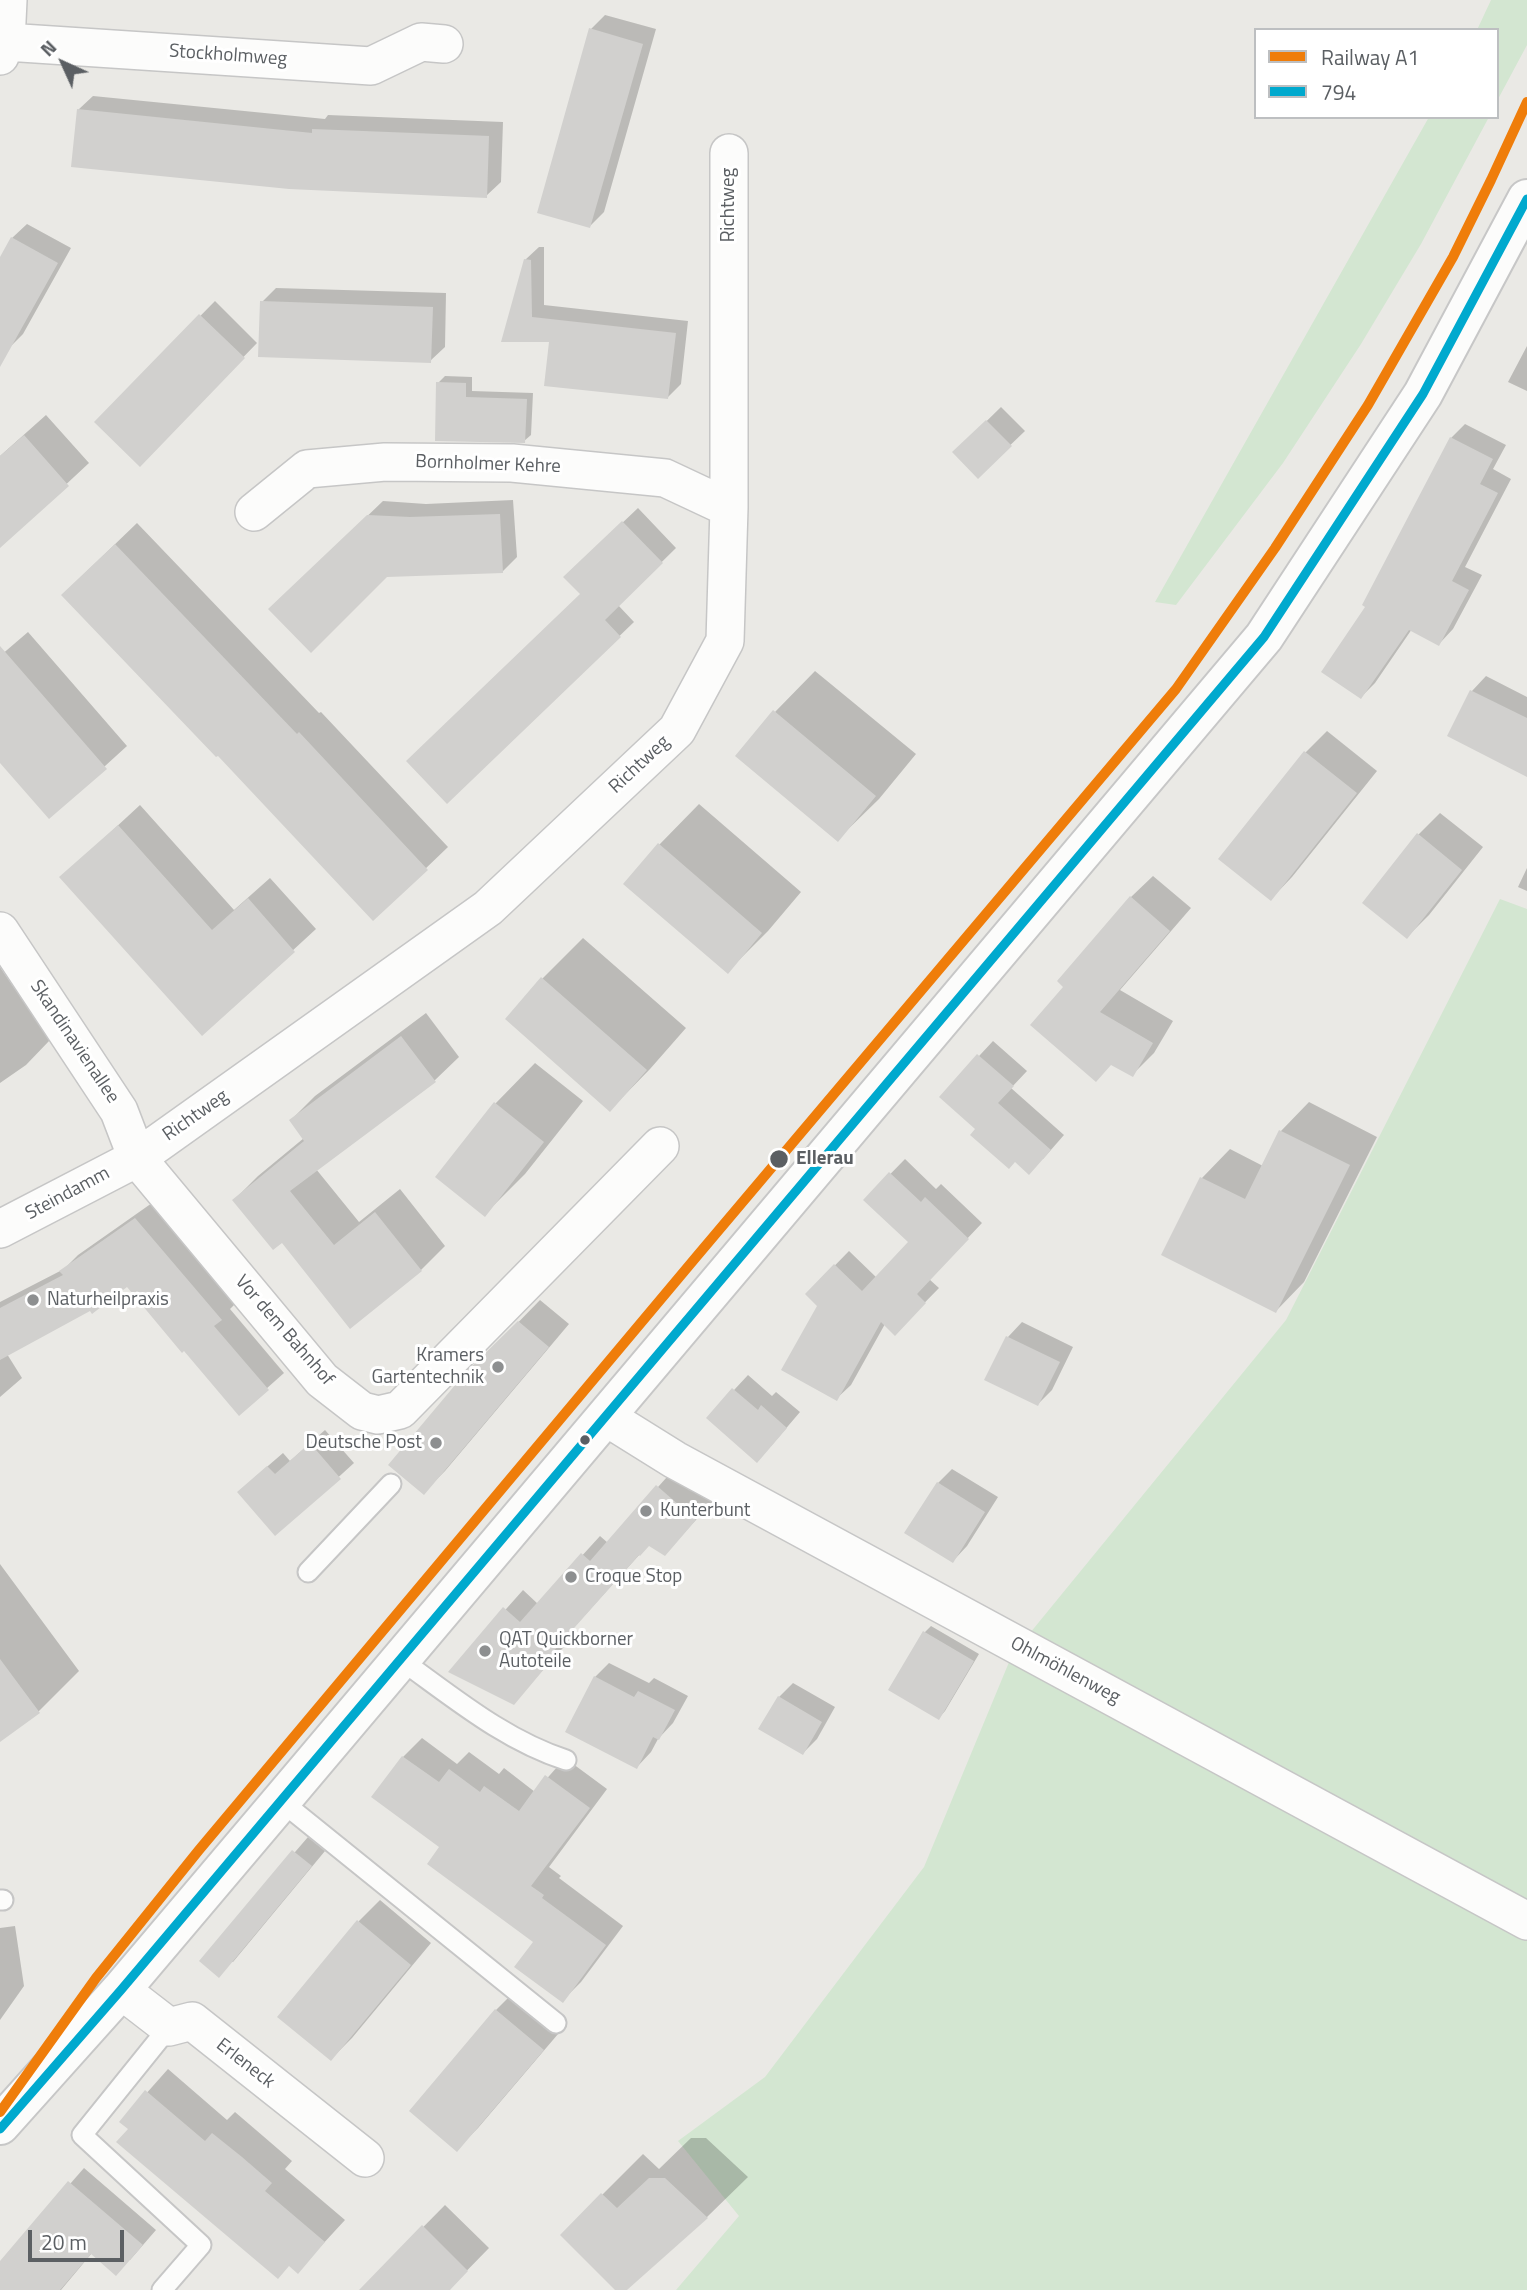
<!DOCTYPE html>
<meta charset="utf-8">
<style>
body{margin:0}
#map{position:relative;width:1527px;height:2290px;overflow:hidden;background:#eae9e5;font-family:"Titillium Web",sans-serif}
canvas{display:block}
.legend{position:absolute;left:1254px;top:28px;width:245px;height:91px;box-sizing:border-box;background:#fff;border:2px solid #bdbfc1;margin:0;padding:9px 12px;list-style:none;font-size:21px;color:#5b5f63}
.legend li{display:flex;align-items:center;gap:14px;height:35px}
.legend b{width:35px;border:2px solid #bdbfc1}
.north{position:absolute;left:28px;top:28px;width:70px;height:70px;-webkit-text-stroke:5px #fff;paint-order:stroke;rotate:315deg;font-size:19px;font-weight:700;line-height:28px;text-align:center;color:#5b5f63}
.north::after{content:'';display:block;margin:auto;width:24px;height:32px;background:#5b5f63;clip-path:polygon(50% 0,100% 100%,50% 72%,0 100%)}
.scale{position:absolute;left:28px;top:2230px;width:96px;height:32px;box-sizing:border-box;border:4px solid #5b5f63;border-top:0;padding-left:9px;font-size:21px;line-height:24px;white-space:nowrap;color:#5b5f63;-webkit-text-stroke:5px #fff;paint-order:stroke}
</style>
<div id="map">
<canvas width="1527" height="2290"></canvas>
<ul class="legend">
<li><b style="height:9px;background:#ef7d0a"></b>Railway A1</li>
<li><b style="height:9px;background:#00a9ce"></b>794</li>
</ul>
<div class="north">N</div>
<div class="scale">20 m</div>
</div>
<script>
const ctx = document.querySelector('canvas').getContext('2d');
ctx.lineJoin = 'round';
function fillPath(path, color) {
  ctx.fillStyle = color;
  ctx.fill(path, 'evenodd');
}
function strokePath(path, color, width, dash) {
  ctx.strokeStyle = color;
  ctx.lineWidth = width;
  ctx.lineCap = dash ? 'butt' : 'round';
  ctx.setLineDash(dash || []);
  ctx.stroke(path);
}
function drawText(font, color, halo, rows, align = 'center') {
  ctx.font = font + ' "Titillium Web",sans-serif';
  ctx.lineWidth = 6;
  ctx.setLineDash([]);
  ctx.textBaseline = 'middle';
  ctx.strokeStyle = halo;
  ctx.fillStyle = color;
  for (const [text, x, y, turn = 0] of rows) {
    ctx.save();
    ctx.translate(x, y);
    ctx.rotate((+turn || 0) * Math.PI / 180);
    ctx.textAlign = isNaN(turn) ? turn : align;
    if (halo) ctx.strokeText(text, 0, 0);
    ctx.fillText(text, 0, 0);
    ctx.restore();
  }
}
fillPath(new Path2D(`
 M1491,0H1527V45L1497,101V30H1477Z
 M1429,117H1489L1421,244L1361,344L1283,463L1176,605L1155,602Z
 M1500,899L1527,909V2290H676L739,2216L678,2141L765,2077L924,1867L1012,1655L1286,1320Z`), '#d3e6d1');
fillPath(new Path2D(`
 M605,15L656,29L604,212L590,226L591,29Z
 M93,96L325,119L328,115L503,122L501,182L486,196L78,110Z
 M27,224L71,248L23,334L9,348L0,343V260L12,238Z
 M539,247H544V305L688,321L681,384L668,397L551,340H503L525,260Z
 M276,288L446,293L445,347L430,361L262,302Z
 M215,301L257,343L140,464L96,422Z
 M1527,346V391L1508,382Z
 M445,376L472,377V391L533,393L531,435L524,441L438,383Z
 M1001,407L1025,431L978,476L955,452Z
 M46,415L89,463L0,546V456Z
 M1465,424L1506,445L1493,469L1511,479L1465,567L1482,575L1453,629L1439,644L1412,629L1375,683L1361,697L1451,438Z
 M513,500L517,557L502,572L386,575L285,595L383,501L426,504Z
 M638,508L676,548L618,605L634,622L447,802L582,593L580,563Z
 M137,523L319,713L321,712L448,847L373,919L85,573Z
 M28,632L127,746L49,817L0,760V656Z
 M815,671L916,754L879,799L838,839L775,712Z
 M1486,676L1527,697V773L1449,735L1472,691Z
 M1327,731L1377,771L1292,877L1271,899L1305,753Z
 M699,804L801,892L768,931L728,971L659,845Z
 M140,805L234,910L270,878L316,929L202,1034L62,877Z
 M1440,813L1483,847L1429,915L1407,937L1418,835Z
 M1527,868V891L1518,887Z
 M1153,876L1191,908L1120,990L1173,1021L1154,1053L1132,1075L1066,987L1059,981L1131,897Z
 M583,938L686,1028L650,1069L610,1110L507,1019L543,978Z
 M0,967L50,1040L26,1065L0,1083Z
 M426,1013L459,1057L434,1081L316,1169L359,1222L400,1189L445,1246L421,1270L282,1241L234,1200L258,1176L304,1138L291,1120L315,1096Z
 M993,1041L1027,1071L1011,1088L1064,1135L1043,1159L977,1129L941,1097Z
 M535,1063L583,1101L525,1174L485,1214L495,1104Z
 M1309,1102L1377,1137L1304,1282L1276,1311L1163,1254L1202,1178L1230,1149L1263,1166L1281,1131Z
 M905,1159L936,1189L941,1184L982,1223L929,1279L939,1288L895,1333L885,1324L851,1385L836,1399L819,1305L807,1294L849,1251L877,1278L910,1242L865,1200Z
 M152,1203L237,1302L230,1309L284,1373L239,1413L127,1285L91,1309L7,1354L22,1378L0,1397V1302L64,1269L78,1255Z
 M540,1300L569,1324L445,1471L424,1492L468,1374Z
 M1022,1322L1073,1347L1052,1390L1038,1404L987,1380L1008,1337Z
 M748,1375L772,1396L776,1392L800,1412L771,1446L708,1418Z
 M325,1430L354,1463L276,1534L254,1478L283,1453L290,1461Z
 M675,1468L713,1501L665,1554L650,1544L640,1554L567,1635L572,1638L513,1703L451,1671L523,1590L538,1604L600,1536L608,1543Z
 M952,1469L998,1497L967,1546L953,1561L938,1483Z
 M0,1564L79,1671L39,1711L0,1740Z
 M931,1626L979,1654L945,1711L939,1718L924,1633Z
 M609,1663L649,1683L654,1678L688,1696L673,1723L658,1739L651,1752L637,1767L595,1677Z
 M793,1683L835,1707L817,1739L803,1753L779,1697Z
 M422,1738L457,1764L469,1752L499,1774L504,1768L535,1792L565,1758L607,1789L549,1867L561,1876L559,1878L623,1926L581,1982L563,2000L536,1941L442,1847L374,1797L403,1757Z
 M308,1837L325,1851L233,1962L201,1961Z
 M380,1900L431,1943L352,2038L331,2059L359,1921Z
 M15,1926L24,1986L0,2020V1928Z
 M518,1988L564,2027L478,2128L457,2149L411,2110L496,2010Z
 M168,2069L227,2120L235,2112L263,2136L292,2161L285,2169L345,2220L298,2271L121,2122Z
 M691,2138H706L748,2177L707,2217L625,2290H618L562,2235L643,2154L659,2169Z
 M84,2168L156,2230L130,2260L92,2253L61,2290H0V2264Z
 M445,2205L489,2248L448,2290H361Z`), '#0003');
fillPath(new Path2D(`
 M589,28L643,44L590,228L537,213Z
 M77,109L312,133V129L489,136L487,198L289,189L71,167Z
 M11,237L58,263L0,367V257Z
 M524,259L531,260L532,317L676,333L668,399L544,386L549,342H501Z
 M260,301L433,307L431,363L258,357Z
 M199,314L245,358L140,467L94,422Z
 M436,382L466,383V397L527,399L525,443L435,441Z
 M986,420L1012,446L978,479L952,452Z
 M24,435L69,486L0,548V456Z
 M1450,437L1493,459L1480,484L1498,493L1452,581L1469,590L1439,646L1409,630L1361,699L1321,672L1365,607L1362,605Z
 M500,514L503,573L387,577L311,653L268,609L367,515L410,517Z
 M622,521L663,563L605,620L621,637L447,804L406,761L580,594L563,577Z
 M115,544L297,734L299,732L428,870L373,921L218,756L216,757L61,595Z
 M0,646L107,769L49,819L0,763Z
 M1470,690L1527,718V777L1447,736Z
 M773,710L876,796L838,842L735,756Z
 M1304,751L1357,793L1271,901L1218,859Z
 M118,825L212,930L248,898L295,952L202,1036L59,877Z
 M1417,833L1462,870L1407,939L1362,903Z
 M658,843L762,933L728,974L623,884Z
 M1130,896L1170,931L1100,1012L1153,1043L1133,1077L1111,1065L1096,1082L1030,1025L1063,987L1057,981Z
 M541,977L647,1070L610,1112L505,1019Z
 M401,1036L436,1082L290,1191L334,1245L375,1212L422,1271L350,1329L282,1243L273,1250L232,1200L304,1141L289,1120Z
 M977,1054L1014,1086L998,1103L1051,1150L1029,1175L1015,1162L1009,1169L970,1135L975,1129L939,1097Z
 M494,1102L544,1142L485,1217L435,1177Z
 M1279,1130L1350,1165L1276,1313L1161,1255L1200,1177L1245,1199Z
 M889,1172L921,1202L925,1197L969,1239L917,1294L926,1303L895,1336L881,1322L837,1401L781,1370L817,1306L805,1294L834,1264L862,1291L908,1242L863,1200Z
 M135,1218L222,1320L214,1326L269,1390L239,1416L184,1351L182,1353L127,1287L92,1314L90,1311L0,1360V1308L63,1275L59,1271Z
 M518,1321L549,1347L424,1495L388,1465L466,1372Z
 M1006,1336L1060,1362L1038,1406L984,1380Z
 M732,1388L758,1410L761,1405L787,1428L757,1463L706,1418Z
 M310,1443L341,1479L275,1536L237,1492L267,1466L275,1474Z
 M937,1482L985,1512L953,1563L904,1533Z
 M656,1485L696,1520L665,1556L649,1546L640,1556L639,1555L551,1654L555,1656L514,1705L448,1672L503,1607L520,1622L581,1553L590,1561Z
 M923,1631L974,1661L939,1720L888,1690Z
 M0,1659L40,1713L0,1742Z
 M594,1676L634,1697L638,1691L675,1710L659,1740L653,1737L637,1769L565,1732Z
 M778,1696L822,1722L803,1755L758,1729Z
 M402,1756L439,1782L449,1769L480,1792L484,1786L519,1811L545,1775L590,1808L531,1886L544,1895L542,1898L606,1945L563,2003L514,1967L533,1942L427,1864L439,1847L371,1797Z
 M292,1850L312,1866L219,1978L199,1961Z
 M357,1920L411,1965L331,2061L277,2017Z
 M495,2009L544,2050L457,2152L409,2111Z
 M145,2090L205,2141L212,2133L242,2157L272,2183L265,2191L325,2242L298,2274L289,2266L278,2279L116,2142L128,2129L119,2122Z
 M649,2178H665L708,2218L627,2290H615L560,2235L601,2193L617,2208Z
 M68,2181L143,2245L116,2276L91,2254L60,2290H0V2261Z
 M422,2225L468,2271L450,2290H359Z`), '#d1d0ce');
const lane = new Path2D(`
 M308,1572L391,1484
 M401,1660C453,1697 504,1740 566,1760
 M281,1801L556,2023
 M0,1900H3
 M162,2290L201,2245L82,2135L169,2027`);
const street = new Path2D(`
 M6,42L371,66L421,42L444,44
 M0,56L6,42L8,0
 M254,512L307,469L385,462L512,463L665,478L729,508
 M0,931L119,1111L137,1158L322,1380L362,1411L378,1415L400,1410L660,1146
 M0,1229L137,1158L488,908L677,730L725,641L729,508V153
 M606,1417L675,1460L1527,1921
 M121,1990L169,2027L192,2021L365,2158`);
const secondary = new Path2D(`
 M0,2125L121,1990L281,1801L1264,637L1423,394L1527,199`);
strokePath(lane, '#c6c6c6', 23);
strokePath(street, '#c6c6c6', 40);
strokePath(secondary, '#c7c7c7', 42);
strokePath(lane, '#fcfcfb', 19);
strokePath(street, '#fcfcfb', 37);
strokePath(secondary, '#fcfcfb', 38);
strokePath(new Path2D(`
 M0,2129L121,1990L1264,637L1423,394L1527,199`), '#00a9ce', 9);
strokePath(new Path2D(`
 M0,2112L96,1978L199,1850L697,1256L1176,689L1275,548L1368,405L1453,257L1491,180L1527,102`), '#ef7d0a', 10);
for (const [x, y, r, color] of [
 [779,1159,10,"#5b5f63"],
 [33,1300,7,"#8d8f90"],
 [498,1367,7,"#8d8f90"],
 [585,1440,6,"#5b5f63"],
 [436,1443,7,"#8d8f90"],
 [646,1511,7,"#8d8f90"],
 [571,1577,7,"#8d8f90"],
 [485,1651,7,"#8d8f90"]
]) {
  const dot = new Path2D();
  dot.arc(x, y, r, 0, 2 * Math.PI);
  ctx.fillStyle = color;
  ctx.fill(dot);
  strokePath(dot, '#fff', 2.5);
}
drawText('19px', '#5b5f63', '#fff', [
 ["Stockholmweg",228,56,4],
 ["Richtweg",729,205,-90],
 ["Bornholmer Kehre",488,465,2],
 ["Richtweg",640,765,-43],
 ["Skandinavienallee",74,1042,56],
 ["Richtweg",196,1116,-35],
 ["Steindamm",68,1194,-28],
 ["Vor dem Bahnhof",284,1331,49],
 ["Ohlmöhlenweg",1065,1671,28],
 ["Erleneck",245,2064,38]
]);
drawText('bold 19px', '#5b5f63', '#fff', [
 ["Ellerau",796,1159]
], 'left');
drawText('19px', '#5b5f63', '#fff', [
 ["Naturheilpraxis",47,1300],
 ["Kramers",484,1356,"right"],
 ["Gartentechnik",484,1378,"right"],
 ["Deutsche Post",422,1443,"right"],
 ["Kunterbunt",660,1511],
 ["Croque Stop",585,1577],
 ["QAT Quickborner",499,1640],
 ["Autoteile",499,1662]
], 'left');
</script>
